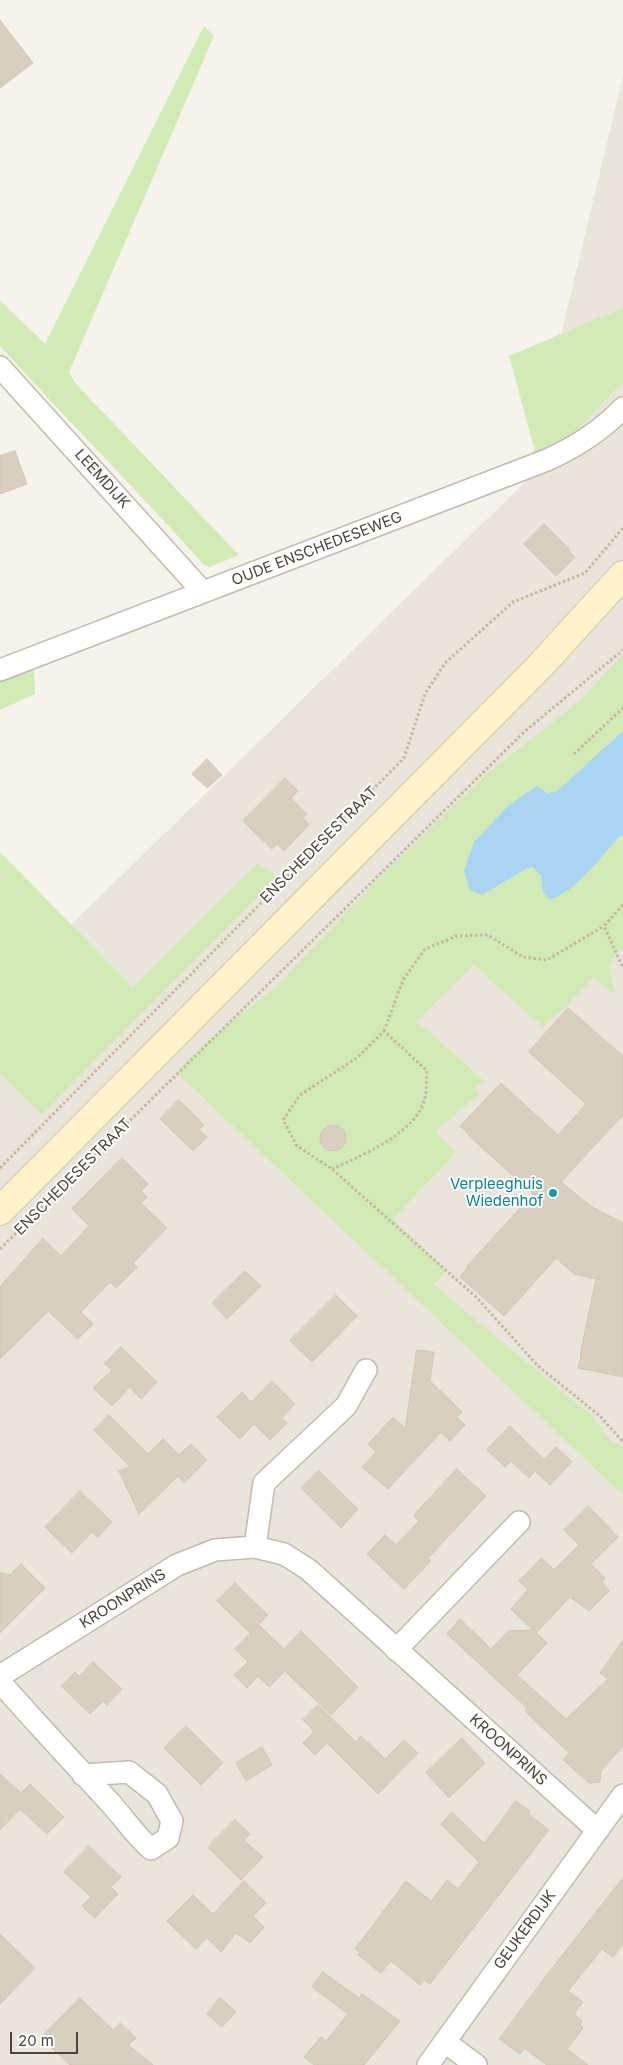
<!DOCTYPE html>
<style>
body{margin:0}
#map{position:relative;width:623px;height:2065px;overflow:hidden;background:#f6f3ec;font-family:Inter,sans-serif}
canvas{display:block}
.scale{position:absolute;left:10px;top:2032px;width:68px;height:22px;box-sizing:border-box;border:2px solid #4b4439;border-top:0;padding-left:6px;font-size:15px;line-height:18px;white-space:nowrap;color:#4b4439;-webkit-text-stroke:4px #fff;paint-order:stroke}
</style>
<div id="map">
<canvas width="623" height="2065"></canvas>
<div class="scale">20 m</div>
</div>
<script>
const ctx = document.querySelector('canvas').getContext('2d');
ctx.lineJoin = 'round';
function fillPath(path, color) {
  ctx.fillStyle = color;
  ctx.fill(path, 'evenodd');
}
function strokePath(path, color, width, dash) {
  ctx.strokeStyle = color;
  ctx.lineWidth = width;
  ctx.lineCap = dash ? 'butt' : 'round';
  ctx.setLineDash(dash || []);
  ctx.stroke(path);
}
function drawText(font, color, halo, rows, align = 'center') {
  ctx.font = font + ' Inter,sans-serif';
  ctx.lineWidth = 4;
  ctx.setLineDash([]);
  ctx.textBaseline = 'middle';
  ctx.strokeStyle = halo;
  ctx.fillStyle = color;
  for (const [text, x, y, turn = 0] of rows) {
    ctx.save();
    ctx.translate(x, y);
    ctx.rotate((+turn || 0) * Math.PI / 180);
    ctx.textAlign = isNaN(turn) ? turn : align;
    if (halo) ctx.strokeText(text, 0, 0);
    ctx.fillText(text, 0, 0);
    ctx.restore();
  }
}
fillPath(new Path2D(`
 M623,76V2065H0V994L526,481Z`), '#eae5da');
fillPath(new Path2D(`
 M204,26L214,36L69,372L75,383L239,555L209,567L203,564C137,490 67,420 0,346V300L45,344Z
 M623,308V382L570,436L536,455L509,356Z
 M623,654V731L557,791L547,793L482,895L526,869L533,867L541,876L542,890L623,836V947L609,964L615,994L594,978L563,1010L555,1015L543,1027L474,965L417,1021L484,1081L475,1089L479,1094L435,1132L456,1152L393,1219L446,1270L434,1285L592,1416L612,1441L623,1447V1495L176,1072L202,1046L275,987L382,875L489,772L581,700Z
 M34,666L35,694L0,710V680Z
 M0,852L133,987L258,863L277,878L42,1115L0,1073Z`), '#d2eab5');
fillPath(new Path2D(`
 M623,731V836L619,837C599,859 578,889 550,900L542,890L541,876L533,867L526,869L482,895L470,890L464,871L474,842L509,805L537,786L547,793L557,791Z`), '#a9d4f2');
const building = new Path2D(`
 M0,20L33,63L0,88Z
 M15,451L27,484L0,494V456Z
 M544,524L570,550L569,551L575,557L556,576L524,544Z
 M207,759L222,775L207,788L192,774Z
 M285,778L298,791L291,798L307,814L303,818L309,825L284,851L277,844L272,849L243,821Z
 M568,1008L623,1056V1115L561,1182L592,1207L623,1223V1377L578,1368L581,1356L580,1355L596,1279L574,1274L556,1258L504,1316L460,1277L468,1267L467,1266L533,1194L468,1135L469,1134L460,1126L501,1083L558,1135L586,1104L529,1052Z
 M179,1100L204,1125L199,1130L207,1137L193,1151L160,1119Z
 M320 1138a13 13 0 1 1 26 0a13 13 0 1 1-26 0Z
 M122,1158L148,1184L141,1191L147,1197L141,1203L167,1228L133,1263L137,1267L116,1288L110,1282L81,1312L93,1324L78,1339L48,1311L0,1359V1287L43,1238L61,1256L89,1226L72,1209Z
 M245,1271L261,1286L227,1319L212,1303Z
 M336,1295L357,1316L312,1362L290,1341Z
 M121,1347L157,1382L141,1399L130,1387L112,1406L93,1388L112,1370L105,1364Z
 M417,1350L434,1352L430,1381L462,1412L457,1417L465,1425L450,1441L441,1432L388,1489L362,1467L376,1452L368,1444L393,1417L405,1428Z
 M272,1381L295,1404L282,1418L287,1423L270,1440L254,1424L240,1439L217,1417L242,1392L251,1402Z
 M109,1415L148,1454L163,1439L179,1455L191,1444L207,1460L184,1483L178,1476L139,1514L119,1471L130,1467L94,1430Z
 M510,1426L544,1459L556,1447L572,1462L550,1485L535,1471L529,1478L511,1461L505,1467L487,1450Z
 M457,1469L486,1496L428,1558L431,1561L404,1589L367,1554L385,1535L396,1545L419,1521L414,1516L415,1514Z
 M319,1471L358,1509L341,1528L301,1488Z
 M80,1491L112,1522L98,1537L92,1532L72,1553L45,1527Z
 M588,1506L618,1537L591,1564L605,1578L602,1582L609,1591L589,1611L570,1597L536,1633L547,1643L517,1675L566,1719L608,1679L600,1673L623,1640V1746L601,1771L600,1782L589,1783L563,1760L569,1753L525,1711L527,1708L447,1634L460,1619L491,1649L508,1631L533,1630L511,1609L528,1590L519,1581L541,1558L554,1570L579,1545L564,1530Z
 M21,1564L45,1588L0,1633V1573L10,1575Z
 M235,1583L268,1615L250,1633L217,1601Z
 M259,1625L284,1649L301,1631L358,1687L331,1715L285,1671L269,1687L258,1676L247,1688L234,1675L248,1662L235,1649Z
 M93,1662L122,1689L107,1705L103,1701L90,1714L61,1686L75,1672L79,1676Z
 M318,1705L356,1742L361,1736L385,1759L404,1740L418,1753L378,1794L327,1743L315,1755L303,1743L314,1731L303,1720Z
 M186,1726L223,1763L201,1785L164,1748Z
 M462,1738L485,1763L449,1798L426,1773Z
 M262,1747L272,1765L246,1781L236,1763Z
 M0,1774L21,1793L30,1784L64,1817L47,1834L20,1809L0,1830Z
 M516,1801L530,1811L528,1814L549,1830L430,1984L424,1980L420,1985L391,1961L381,1973L358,1955L360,1952L355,1949L406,1881L431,1901L447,1880L458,1889L479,1862L441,1824L452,1812L484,1843Z
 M235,1820L250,1834L244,1840L263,1857L241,1880L208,1847Z
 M89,1846L121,1877L111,1887L118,1894L95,1918L82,1906L91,1897L64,1872Z
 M623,1878V1944L613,1957L602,1949L568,1991L583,2002L574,2014L582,2021L580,2025L583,2028L567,2049L588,2065H547L524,2048L520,2054L499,2039L546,1976Z
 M244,1881L266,1903L253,1916L264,1927L250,1943L236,1933L221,1952L207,1938L196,1949L167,1921L193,1895L213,1914Z
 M0,1934L35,1968L0,2004Z
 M323,1972L359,1998L362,1994L400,2021L364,2065H314L304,2057L321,2037L326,2041L348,2014L312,1987Z
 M80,1998L113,2030L120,2023L136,2038L128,2045L153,2065H70L41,2038Z
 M220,1998L236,2012L222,2027L207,2014Z`);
fillPath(building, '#d8cfc1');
strokePath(building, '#d3c7b4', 1);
const street = new Path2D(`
 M0,367L203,592
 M0,670L547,460C576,447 601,431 623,408
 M255,1547L264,1483L346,1406L366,1370
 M396,1650L519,1522
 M0,1676L177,1565L215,1550L255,1547L284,1554L309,1570L597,1830
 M0,1682C37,1724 75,1765 113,1806C126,1821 136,1836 151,1849L168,1838L172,1821L157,1794L129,1772L83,1775
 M445,2042L476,2065
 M428,2065L623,1795`);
const secondary = new Path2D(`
 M0,1211L541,665L623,575`);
strokePath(street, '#c2bbae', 24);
strokePath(secondary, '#d6c79b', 30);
strokePath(new Path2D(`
 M574,754L623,708
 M623,905L604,926L623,968
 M384,1031L403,980L425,949L457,936L488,935L523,957L547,960L604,926
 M0,1168L404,758L425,694L445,663L513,602L585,573L623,528
 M332,1169C361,1156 417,1133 425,1098C427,1090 426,1080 427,1071L384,1031L358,1057L300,1095L283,1120L297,1146L332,1169L477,1298L538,1366L600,1416L623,1442
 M27,1222L524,732L623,650
 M0,1249L21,1228`), '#c4b79f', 3, [2.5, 2.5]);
strokePath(street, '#fff', 21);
strokePath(secondary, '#fff3cd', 28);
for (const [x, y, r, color] of [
 [553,1193,5,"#0f9aa8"]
]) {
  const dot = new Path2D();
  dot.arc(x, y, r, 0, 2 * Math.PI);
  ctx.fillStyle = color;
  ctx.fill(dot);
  strokePath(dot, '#fff', 2);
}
drawText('15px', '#4b4439', '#fff', [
 ["LEEMDIJK",102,479,48],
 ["OUDE ENSCHEDESEWEG",317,549,-21],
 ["ENSCHEDESESTRAAT",319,845,-45],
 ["ENSCHEDESESTRAAT",73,1177,-45],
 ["KROONPRINS",123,1599,-32],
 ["KROONPRINS",508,1750,42],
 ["GEUKERDIJK",525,1930,-54]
]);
drawText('15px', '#0d838f', '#fff', [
 ["Verpleeghuis",543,1184],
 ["Wiedenhof",543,1201]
], 'right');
</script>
